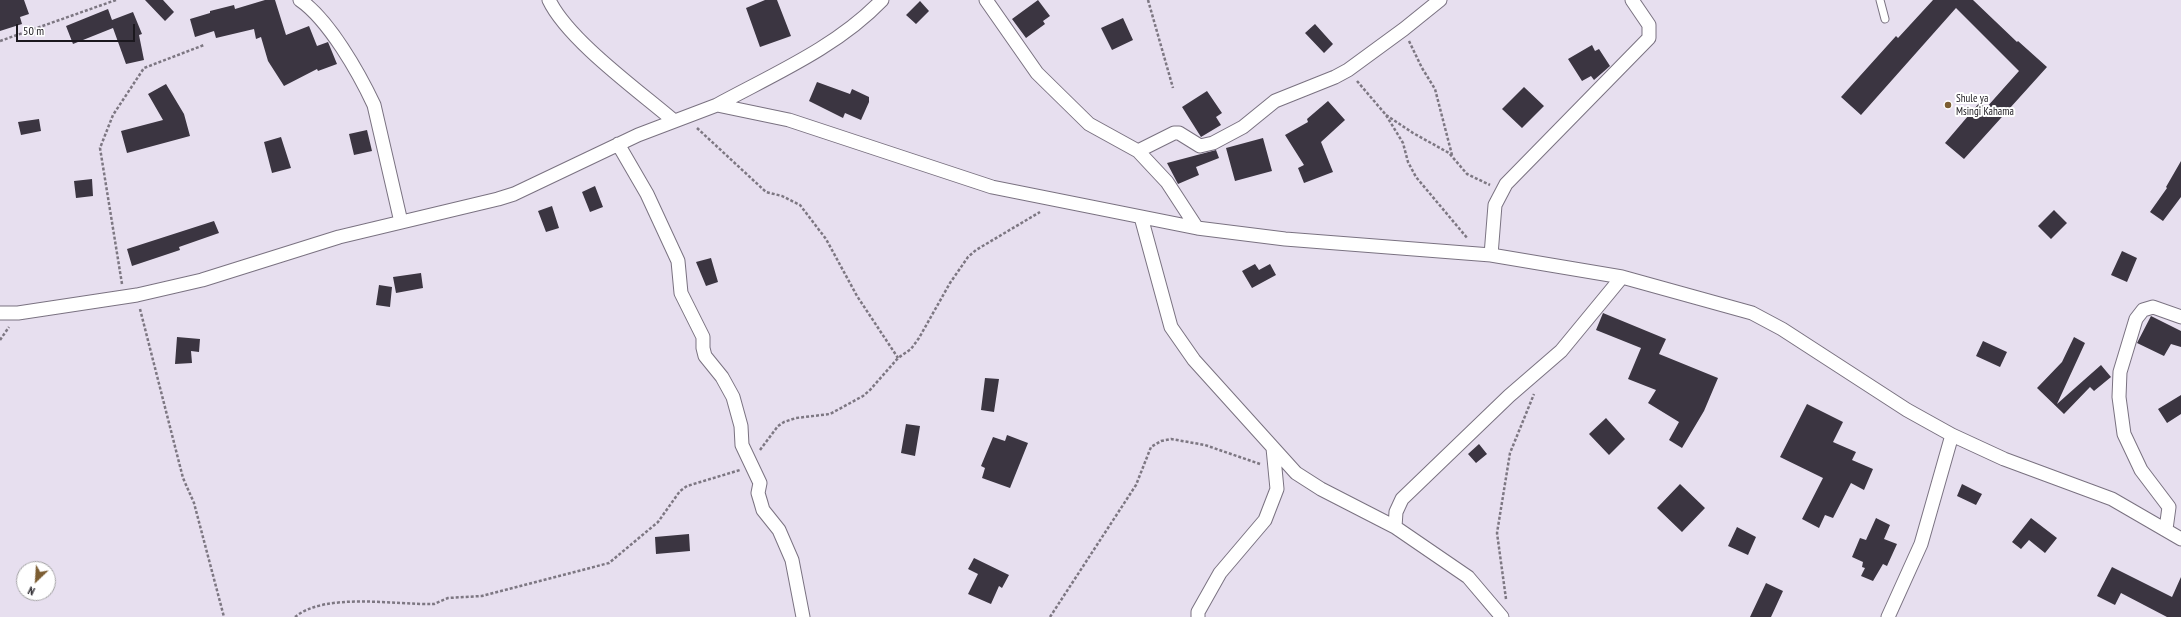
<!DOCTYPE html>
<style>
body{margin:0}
#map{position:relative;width:2181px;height:617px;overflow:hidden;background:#e7dfef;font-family:"PT Sans Narrow",sans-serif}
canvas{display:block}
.north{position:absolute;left:16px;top:561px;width:40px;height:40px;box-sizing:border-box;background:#fff;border:1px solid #a4a3a5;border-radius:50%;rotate:205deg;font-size:11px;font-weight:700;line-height:16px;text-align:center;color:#1b181e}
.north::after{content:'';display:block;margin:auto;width:14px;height:18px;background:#7c5d32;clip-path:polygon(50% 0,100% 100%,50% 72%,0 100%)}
.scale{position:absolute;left:16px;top:24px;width:119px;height:18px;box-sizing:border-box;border:2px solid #1b181e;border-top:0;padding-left:5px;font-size:12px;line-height:14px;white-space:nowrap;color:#1b181e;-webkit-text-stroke:3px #fff;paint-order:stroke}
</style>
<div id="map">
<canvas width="2181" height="617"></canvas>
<div class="north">N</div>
<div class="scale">50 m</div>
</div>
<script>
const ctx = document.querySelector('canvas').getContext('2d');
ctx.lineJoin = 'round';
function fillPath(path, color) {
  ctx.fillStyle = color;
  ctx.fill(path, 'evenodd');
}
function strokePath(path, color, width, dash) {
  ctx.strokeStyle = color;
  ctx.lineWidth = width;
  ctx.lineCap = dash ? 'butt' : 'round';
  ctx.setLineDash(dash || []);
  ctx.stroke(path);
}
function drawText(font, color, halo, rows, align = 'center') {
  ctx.font = font + ' "PT Sans Narrow",sans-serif';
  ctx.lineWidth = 4;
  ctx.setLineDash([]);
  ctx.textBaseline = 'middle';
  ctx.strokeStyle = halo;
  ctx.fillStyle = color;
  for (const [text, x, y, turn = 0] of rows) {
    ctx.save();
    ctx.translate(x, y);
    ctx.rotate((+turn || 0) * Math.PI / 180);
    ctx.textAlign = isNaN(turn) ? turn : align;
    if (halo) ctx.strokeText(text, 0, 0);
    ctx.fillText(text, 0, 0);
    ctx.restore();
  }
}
fillPath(new Path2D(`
 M0,0H24L29,14L20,17L22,24L0,31Z
 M145,0H163L174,12L165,21Z
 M265,0H275L286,35L309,26L317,46L328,42L337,64L318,71L317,69L284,86L268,61L261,37L256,39L254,29L216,38L214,31L195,37L190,19L210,13V11L234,5L235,9Z
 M765,0H777L791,36L760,47L746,8Z
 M1038,0L1050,16L1043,21L1045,24L1026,38L1012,19Z
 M1933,0H1973L2017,42L2018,41L2047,67L1964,159L1945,143L1980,102L1986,108L2019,71L1956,8L1861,115L1841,97L1896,36L1898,38Z
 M920,1L929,11L916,24L906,15Z
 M108,9L112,20L133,12L142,34L139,35L144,60L126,64L113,28L73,44L66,26Z
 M1123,18L1133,40L1112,50L1101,28Z
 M1315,24L1333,44L1324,53L1305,33Z
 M1592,45L1595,51L1599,49L1610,66L1594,80L1591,76L1582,81L1568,59Z
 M817,82L850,94L852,89L869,97V102L861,120L845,113L843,118L809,101Z
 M166,84L184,114L190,136L127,153L121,131L163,120L148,94Z
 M1524,87L1544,106L1522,128L1502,109Z
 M1207,91L1222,113L1216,117L1221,125L1201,137L1182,107Z
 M1328,101L1345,120L1321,142L1333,172L1304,183L1298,168L1304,165L1285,135L1308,122L1307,119Z
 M39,119L41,131L21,135L18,122Z
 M367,130L372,151L354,155L349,134Z
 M281,137L291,168L272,173L264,142Z
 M1263,138L1272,171L1235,181L1226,148Z
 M1216,150L1219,158L1196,167L1199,175L1178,184L1167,163Z
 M2181,161V197L2163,221L2150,212L2167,188L2166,187Z
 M92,179L93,196L76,198L74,181Z
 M595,186L603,207L590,212L582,192Z
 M552,206L559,228L546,232L538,211Z
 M2054,210L2067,223L2051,239L2038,226Z
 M214,221L219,233L179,247L180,250L132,266L127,249Z
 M2122,251L2137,258L2127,282L2111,275Z
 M711,258L718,282L706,286L696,262Z
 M1255,264L1259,270L1270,264L1276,275L1252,288L1242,271Z
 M421,273L423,288L396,293L393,277Z
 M379,285L392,287L390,307L376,305Z
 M1603,313L1666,339L1659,354L1718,378L1704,411L1682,448L1669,440L1679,422L1648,403L1656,390L1628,379L1641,348L1596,330Z
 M2151,316L2181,331V347L2171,344L2164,356L2137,343Z
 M177,337L200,339L199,352L191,351L192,363L175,364Z
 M2074,337L2085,343L2057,404L2084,380L2086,382L2084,380L2101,365L2111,377L2094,391L2090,387L2064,414L2037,388L2062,362Z
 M1983,341L2007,352L2000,367L1976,356Z
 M985,378L999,379L994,412L981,410Z
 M2181,395V414L2167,423L2158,409Z
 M1807,404L1843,422L1833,442L1856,452L1852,460L1873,469L1864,490L1851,483L1833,518L1825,515L1819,528L1802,519L1823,478L1780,457Z
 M1606,418L1625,439L1609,455L1589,434Z
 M906,424L920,426L915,456L901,453Z
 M1007,435L1028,443L1010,488L982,478L985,468L981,466L993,437L1005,441Z
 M1479,444L1487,454L1476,463L1468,454Z
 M1680,484L1705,508L1682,532L1657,508Z
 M1962,484L1982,494L1976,505L1957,496Z
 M1876,518L1890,525L1884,539L1897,544L1887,566L1883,564L1873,581L1861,576L1865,568L1862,567L1863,562L1852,557L1860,538L1866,540Z
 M2031,518L2057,538L2045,553L2029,540L2021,549L2012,542Z
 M1737,527L1756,537L1748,555L1728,546Z
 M689,534L690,551L656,554L655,537Z
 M974,558L1009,575L1002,588L999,586L991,604L968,594L978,574L968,569Z
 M2112,567L2172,597L2181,577V617H2167L2121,593L2115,605L2097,596Z
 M1766,583L1783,591L1771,617H1750Z`), '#3b3541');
const lane = new Path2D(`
 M1880,0L1885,19`);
const street = new Path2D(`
 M300,0C329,20 359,73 374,105L401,222
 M549,0C568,40 639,91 674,121
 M986,0L1037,73L1089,124L1138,151L1167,182L1197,228
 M717,105C774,74 837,47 882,0
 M618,144L647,194L678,261L681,293L703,337V348L705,356L722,377L733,397L741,426L742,445L760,483L758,493L761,503L763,510L779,530L792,560L803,617
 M1138,151L1174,133H1179L1200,146L1213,143L1243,127L1275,101L1335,77L1348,70L1404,29L1440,0
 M1141,217L1171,327L1194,360L1296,473L1321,489L1395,527L1468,577L1502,617
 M1491,255L1495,205L1506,184L1649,38V25L1632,0
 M0,313H18L137,295L202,280L339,237L498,199L514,194L638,135L717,105L789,120L992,187L1197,228L1285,239L1491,255L1622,277L1752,313L1782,329L1907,410L1952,435L2004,459L2112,499L2181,539
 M1395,527L1396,512L1402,499L1509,396L1561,351L1622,277
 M2166,529L2169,507L2141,470L2124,434L2119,397L2120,372L2136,319L2143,310L2153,307L2181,317
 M1198,617V612L1220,573L1265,520L1277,489L1273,448
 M1888,617L1921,544L1952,435`);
strokePath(lane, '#7a7281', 9);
strokePath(street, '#7a7281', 15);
strokePath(new Path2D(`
 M1148,0L1173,88
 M0,41L116,0
 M1409,41L1422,68L1435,89L1452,155
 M1357,81L1386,115L1403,143L1408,162L1416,177L1468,239
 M1386,115L1413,133L1449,153L1467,174L1490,185
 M697,128L766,192L782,196L800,205L826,239L857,296L898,358
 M122,284L100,148L113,115L144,68L204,45
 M140,309L183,478L194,503L224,617
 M0,340L9,327
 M760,450L778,426L784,422L796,418L830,414L863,396L870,390L898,358L911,349L919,338L950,283L968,257L976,250L1040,212
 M1506,599L1497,533L1510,453L1534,394
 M295,617C325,592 396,605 434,604L448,598L482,596L609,563L658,522L680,491L687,486L740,470
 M1050,617L1136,485L1151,447L1161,441L1171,439L1205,445L1260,464`), '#7d7782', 2.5, [3, 2]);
strokePath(lane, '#fff', 7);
strokePath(street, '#fff', 13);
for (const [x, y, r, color] of [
 [1948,105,4,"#7c5d32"]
]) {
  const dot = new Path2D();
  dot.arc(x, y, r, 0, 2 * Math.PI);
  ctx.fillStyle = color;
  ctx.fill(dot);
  strokePath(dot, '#fff', 1.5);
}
drawText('11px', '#1b181e', '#fff', [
 ["Shule ya",1956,99],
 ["Msingi Kahama",1956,112]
], 'left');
</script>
